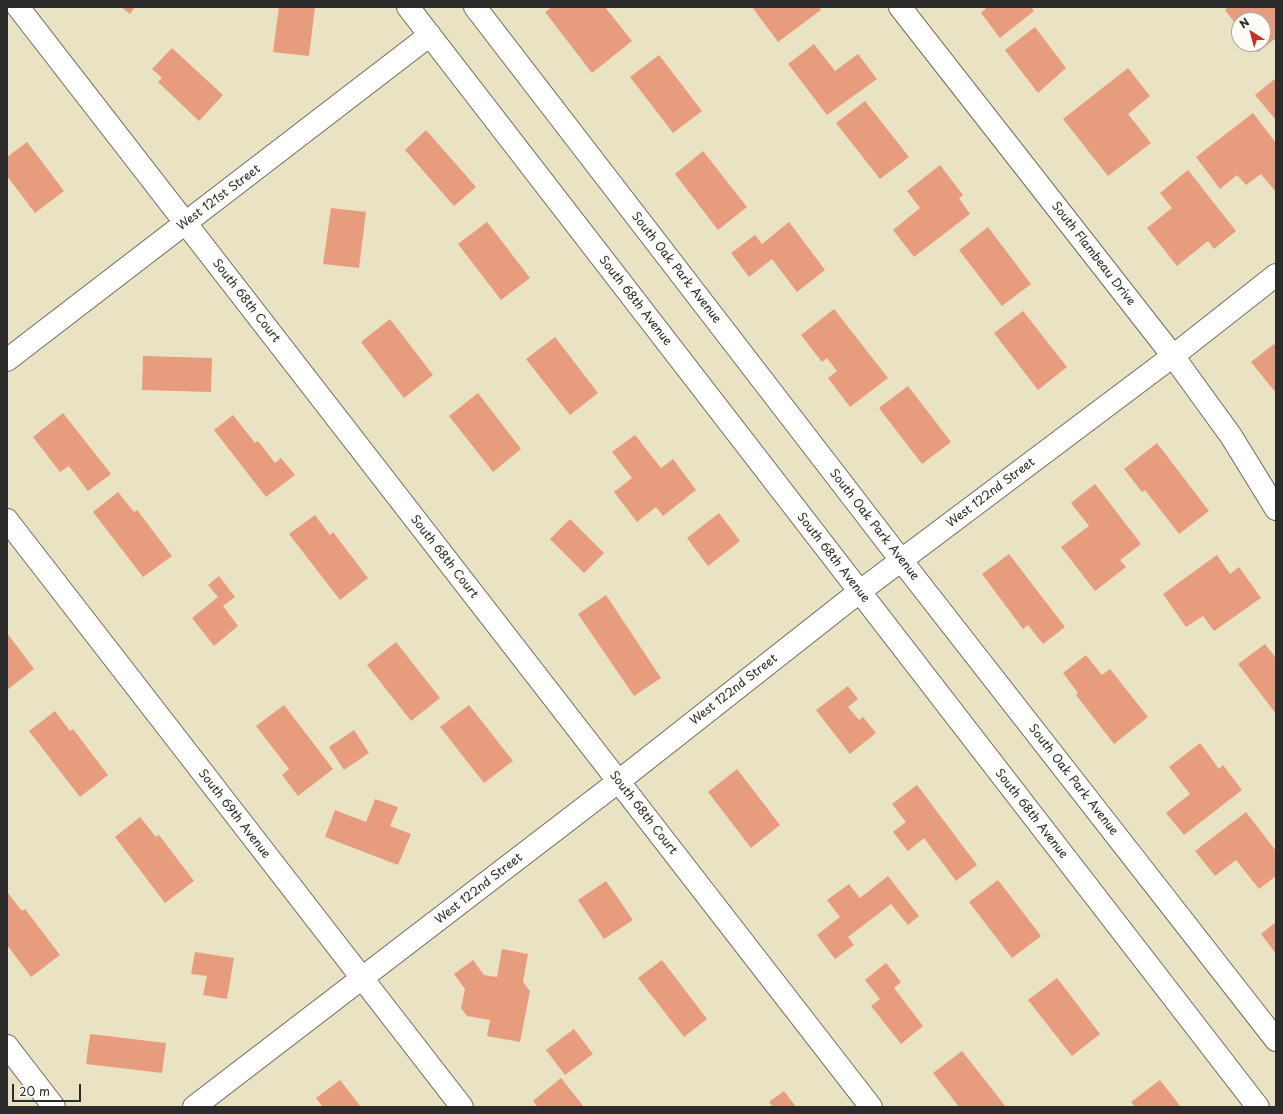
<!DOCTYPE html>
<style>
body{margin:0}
#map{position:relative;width:1283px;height:1114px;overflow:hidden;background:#e9e3c3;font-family:"Playpen Sans",sans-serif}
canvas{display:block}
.frame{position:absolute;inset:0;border:8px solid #2b2b2b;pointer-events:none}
.north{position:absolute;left:1231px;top:12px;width:40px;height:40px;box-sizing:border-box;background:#fdfcf7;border:1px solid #a9a8a5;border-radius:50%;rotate:324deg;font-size:11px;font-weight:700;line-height:16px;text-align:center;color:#2b2b2b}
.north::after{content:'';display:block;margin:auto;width:14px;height:18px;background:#c8321e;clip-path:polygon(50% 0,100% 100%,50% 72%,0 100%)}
.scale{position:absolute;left:12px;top:1084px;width:69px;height:18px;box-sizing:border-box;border:2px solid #2b2b2b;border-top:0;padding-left:5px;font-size:12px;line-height:14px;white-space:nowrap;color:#2b2b2b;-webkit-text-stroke:3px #fdfcf7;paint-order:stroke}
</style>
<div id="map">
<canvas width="1283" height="1114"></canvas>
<div class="frame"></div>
<div class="north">N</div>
<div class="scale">20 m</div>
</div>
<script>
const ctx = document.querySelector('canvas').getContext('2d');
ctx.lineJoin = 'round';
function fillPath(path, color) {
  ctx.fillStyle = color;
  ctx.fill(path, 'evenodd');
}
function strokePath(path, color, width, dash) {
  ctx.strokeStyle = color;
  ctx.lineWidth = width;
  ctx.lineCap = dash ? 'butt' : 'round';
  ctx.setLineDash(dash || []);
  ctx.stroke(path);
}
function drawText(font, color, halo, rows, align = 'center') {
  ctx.font = font + ' "Playpen Sans",sans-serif';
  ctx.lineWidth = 3;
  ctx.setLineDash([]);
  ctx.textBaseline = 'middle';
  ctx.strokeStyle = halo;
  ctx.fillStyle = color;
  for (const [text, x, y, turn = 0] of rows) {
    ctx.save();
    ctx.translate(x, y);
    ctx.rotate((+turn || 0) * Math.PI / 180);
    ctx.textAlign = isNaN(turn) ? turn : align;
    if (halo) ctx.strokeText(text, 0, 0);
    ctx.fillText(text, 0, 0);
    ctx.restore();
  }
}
fillPath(new Path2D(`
 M121,7H135L130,14Z
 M279,7H315L309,56L273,52Z
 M552,7H605L632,41L592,73L545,12Z
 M752,7H819L821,10L778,42Z
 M987,7H1031L1034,11L1000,38L981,13Z
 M1228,7H1276V38L1258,52L1251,44H1263V20H1239V28L1225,10Z
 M1035,27L1066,68L1038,93L1005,50Z
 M814,44L835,71L858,54L877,79L827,115L788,64Z
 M172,48L223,95L199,121L158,82L162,78L152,69Z
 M659,55L702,111L673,133L630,77Z
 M1128,68L1150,96L1128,114L1151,143L1108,176L1063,119Z
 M1276,78V120L1255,95Z
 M865,101L909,157L880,179L836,123Z
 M1253,113L1276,143V192L1261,174L1246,185L1237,175L1220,189L1196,157Z
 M426,130L476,187L454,206L405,150Z
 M27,142L64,191L35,213L7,176V157Z
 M703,151L747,207L718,230L675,174Z
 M940,165L963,195L959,198L970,214L914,257L893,230L920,208L907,191Z
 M1188,170L1236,231L1214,249L1208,241L1177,266L1147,228L1172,208L1160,193Z
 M331,208L366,212L359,268L323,264Z
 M487,222L530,278L501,300L458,244Z
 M789,222L825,270L797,292L772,259L749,277L731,253L755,235L762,244Z
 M988,227L1031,284L1002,306L959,250Z
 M834,309L888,378L850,407L828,378L837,371L827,358L822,362L801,335Z
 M1023,311L1067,367L1038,390L994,333Z
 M390,319L433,375L404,398L361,342Z
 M555,337L598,393L570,415L526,359Z
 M1274,344L1276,347V393L1251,362Z
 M143,356L212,358L211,392L142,390Z
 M908,386L951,442L922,464L879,408Z
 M478,393L521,449L493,472L449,416Z
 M63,413L111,474L88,491L69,466L60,472L33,437Z
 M233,415L255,443L258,441L275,463L281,458L295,475L266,497L214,430Z
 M635,435L661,468L673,459L696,490L663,516L656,507L637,522L614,492L632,478L612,452Z
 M1157,443L1209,511L1179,534L1145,490L1142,492L1124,469Z
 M1095,484L1141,544L1120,560L1126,567L1095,591L1061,547L1089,526L1071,503Z
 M118,492L134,512L137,510L172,556L143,577L93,512Z
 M719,513L740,541L708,566L687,538Z
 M315,515L330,535L333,532L368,578L340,600L289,534Z
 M570,519L604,553L584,573L550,539Z
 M1009,554L1065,627L1043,644L1028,625L1023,629L982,574Z
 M1217,555L1230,574L1239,567L1261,598L1214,631L1203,616L1186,627L1163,594Z
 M219,576L235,597L223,606L238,626L214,646L192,618L218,597L208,585Z
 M606,595L661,678L634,696L578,614Z
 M7,633L34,669L7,690Z
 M396,642L440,698L411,721L367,665Z
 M1265,644L1276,658V714L1238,664Z
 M1086,655L1102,675L1110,669L1148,717L1114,744L1076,695L1078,693L1063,673Z
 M848,686L858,699L848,707L859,720L863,717L876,733L850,754L816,710Z
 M284,705L333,769L298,796L282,775L289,769L256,726Z
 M469,705L513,761L484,783L440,727Z
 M55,711L70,731L73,729L108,775L80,797L29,731Z
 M354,730L369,753L344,770L329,747Z
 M1200,743L1219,769L1223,765L1242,790L1184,835L1166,813L1190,794L1169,767Z
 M737,769L780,825L751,848L708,792Z
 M917,785L977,865L956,881L924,838L908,851L893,832L906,822L892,804Z
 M375,799L398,807L390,826L411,834L398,865L325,837L335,810L366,822Z
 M1246,812L1276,851V876L1259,889L1236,860L1215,876L1195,851Z
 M140,817L156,837L159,835L194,881L165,903L115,837Z
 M888,876L919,916L908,925L891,904L848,937L854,945L835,959L817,935L840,917L827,900L849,884L860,898Z
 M998,880L1041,936L1012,958L969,902Z
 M606,881L633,920L604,939L578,900Z
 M7,892L22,911L25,909L60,955L31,977L7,945Z
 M1276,922V954L1261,934Z
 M502,949L528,954L523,982L530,991L520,1042L487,1036L490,1020L467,1016L461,1008L465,989L454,974L473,960L484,975L497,977Z
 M195,952L234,958L227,999L203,995L207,976L191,974Z
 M662,960L707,1019L684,1037L638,978Z
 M886,963L901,982L894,988L923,1026L901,1044L871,1006L880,999L865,980Z
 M1057,978L1100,1034L1072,1056L1028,1000Z
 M574,1029L593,1054L565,1075L546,1050Z
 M90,1034L166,1043L162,1073L86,1064Z
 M962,1051L1006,1107H959L933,1073Z
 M561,1078L584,1107H538L533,1101Z
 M340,1080L361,1107H323L316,1098Z
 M1160,1080L1181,1107H1135L1131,1102Z
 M784,1091L796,1107H773L769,1102Z`), '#e89c7e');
const minor = new Path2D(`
 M18,7L871,1107
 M408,7L1258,1107
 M475,7L901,560L1276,1040
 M900,7L1173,356L1231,436L1276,509
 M7,360L430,35
 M7,520L462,1107
 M7,1046L54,1107
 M194,1107L619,781L859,592L1173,356L1276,275`);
strokePath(minor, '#6e6b60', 24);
strokePath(minor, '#fff', 22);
drawText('12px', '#2b2b2b', '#fdfcf7', [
 ["West 121st Street",219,198,-37],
 ["South Flambeau Drive",1093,254,52],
 ["South Oak Park Avenue",676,268,52],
 ["South 68th Court",246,301,52],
 ["South 68th Avenue",635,301,52],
 ["West 122nd Street",991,493,-37],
 ["South Oak Park Avenue",874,525,52],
 ["South 68th Court",444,557,52],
 ["South 68th Avenue",833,558,52],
 ["West 122nd Street",734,690,-38],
 ["South Oak Park Avenue",1073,780,52],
 ["South 68th Court",643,813,52],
 ["South 69th Avenue",234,814,52],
 ["South 68th Avenue",1031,814,52],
 ["West 122nd Street",479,889,-38]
]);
</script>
